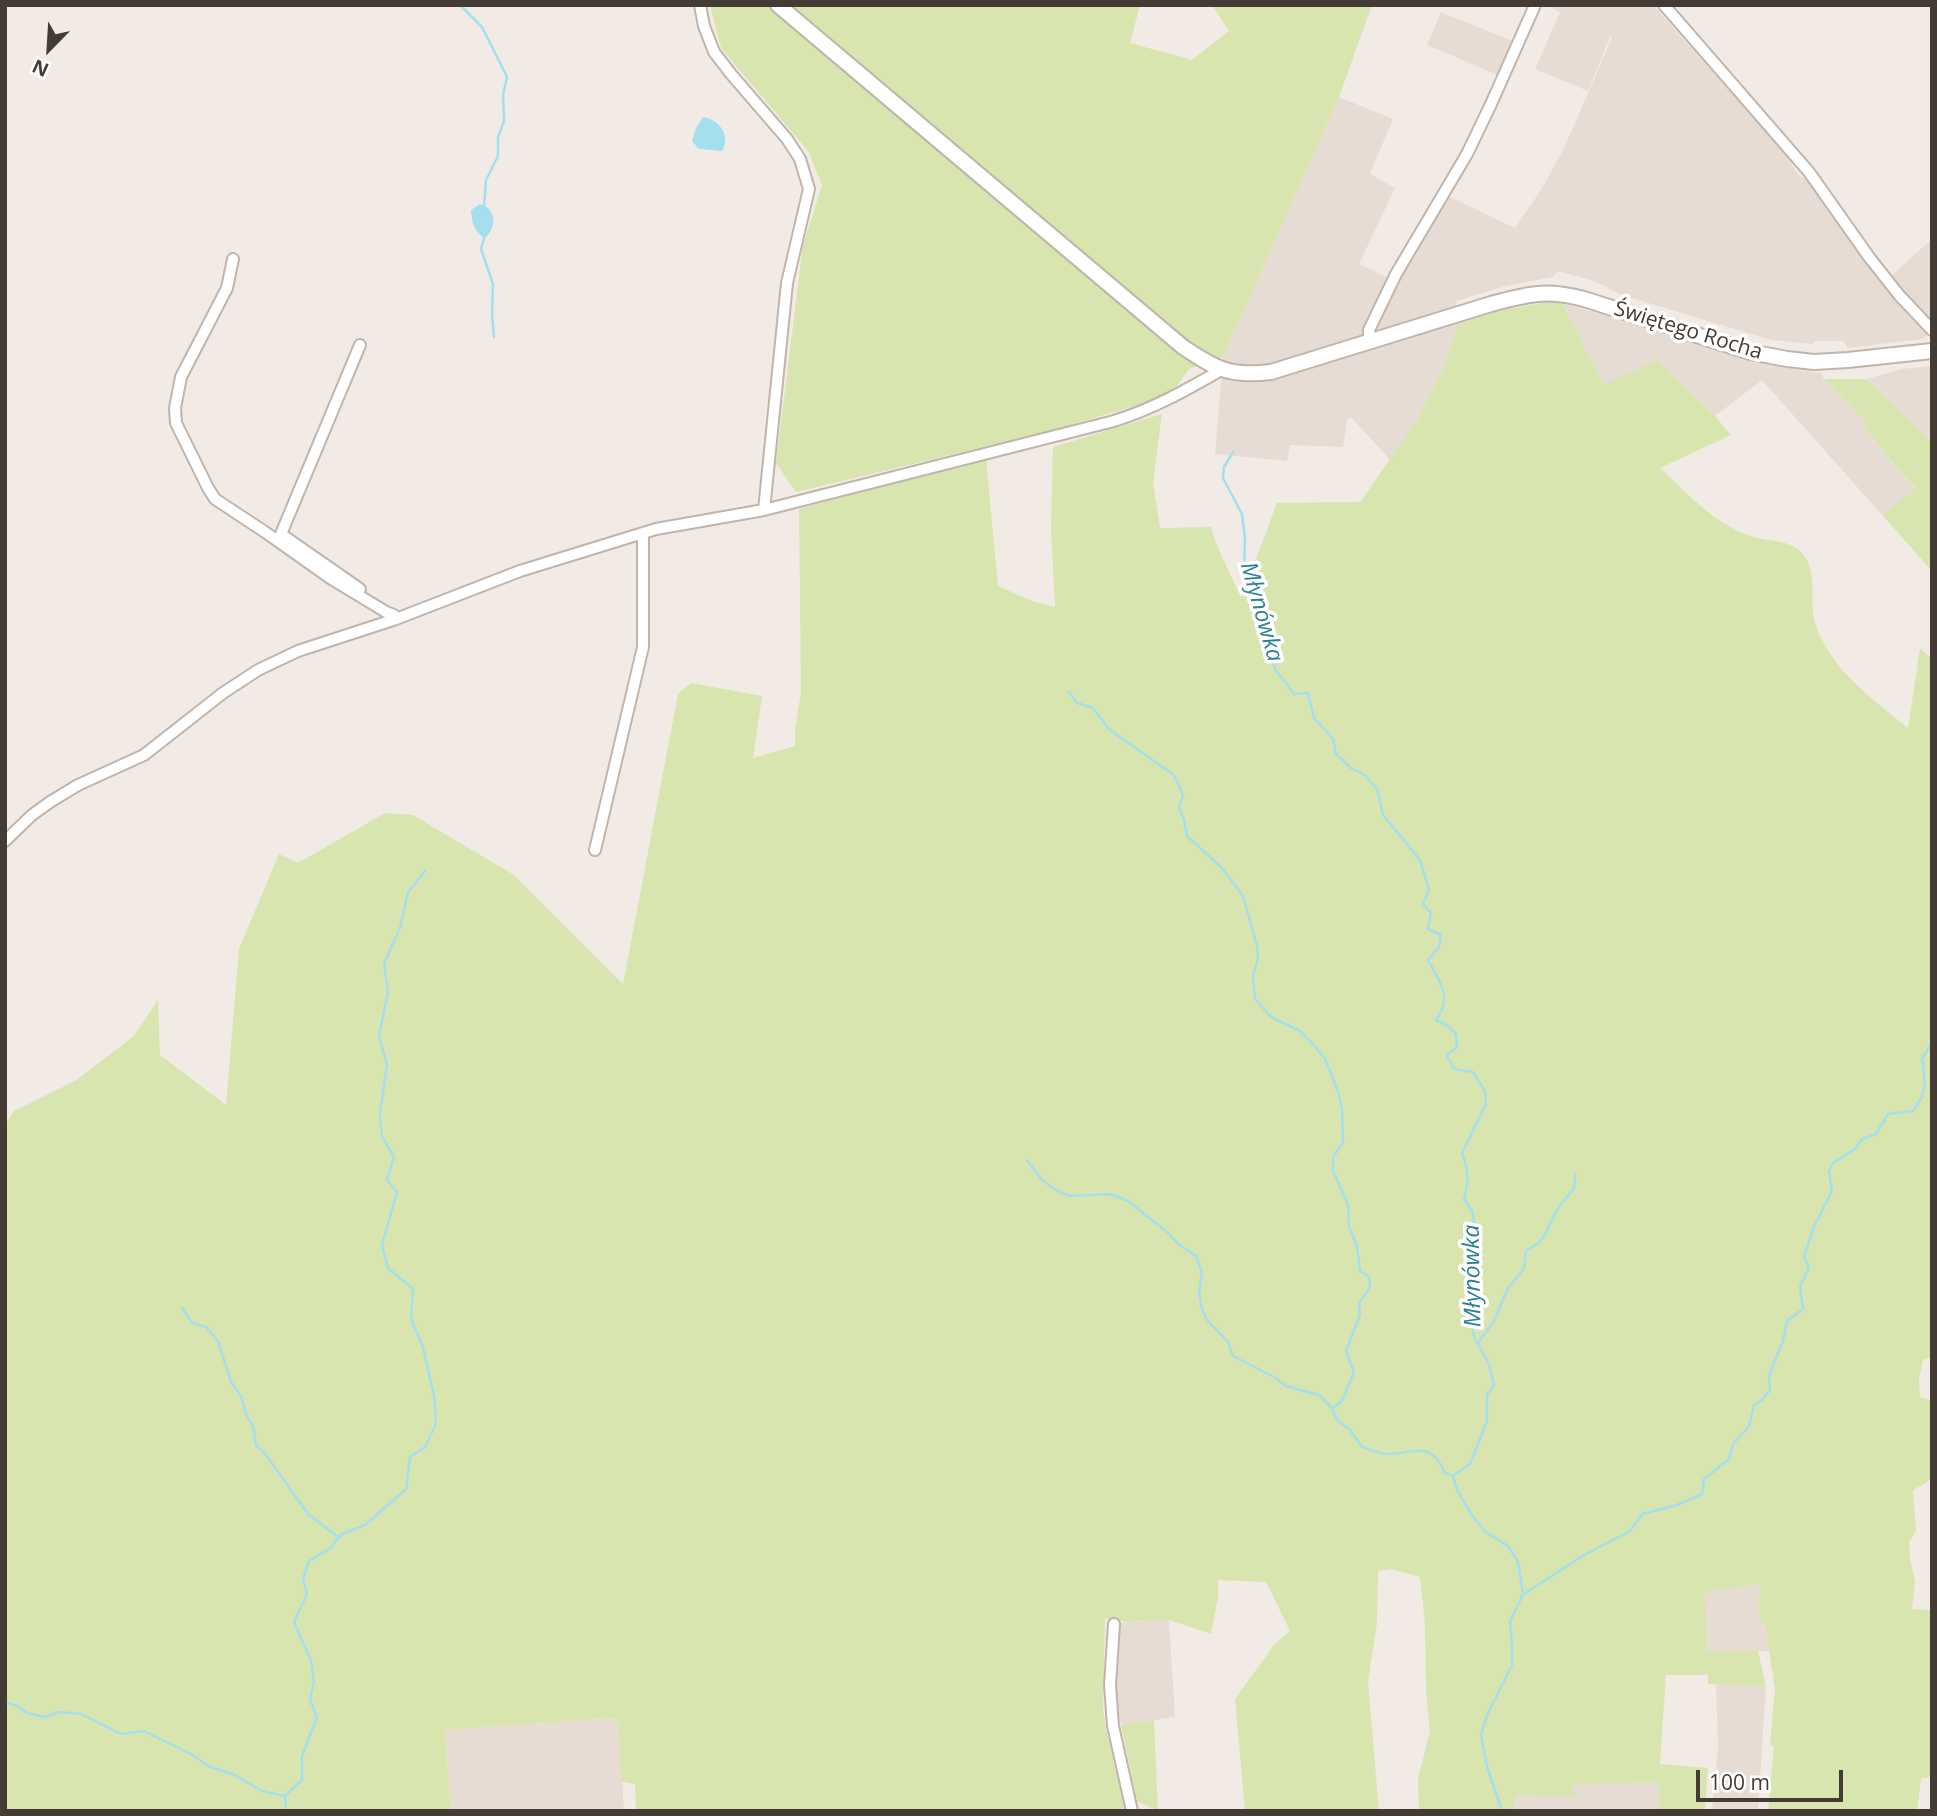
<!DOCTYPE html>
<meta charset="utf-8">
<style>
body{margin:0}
#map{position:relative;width:1937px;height:1816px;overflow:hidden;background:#f2ebe5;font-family:"Open Sans",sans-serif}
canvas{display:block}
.frame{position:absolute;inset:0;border:7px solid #443b35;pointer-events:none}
.north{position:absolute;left:14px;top:14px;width:70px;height:70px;-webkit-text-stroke:5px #fff;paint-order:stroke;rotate:204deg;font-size:19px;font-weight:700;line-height:28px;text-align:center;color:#443b35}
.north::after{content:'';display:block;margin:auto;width:24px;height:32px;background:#443b35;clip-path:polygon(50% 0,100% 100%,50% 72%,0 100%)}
.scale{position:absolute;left:1696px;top:1770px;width:147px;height:32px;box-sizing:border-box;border:4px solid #443b35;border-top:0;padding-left:9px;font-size:21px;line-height:24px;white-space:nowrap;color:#443b35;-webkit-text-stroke:5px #fff;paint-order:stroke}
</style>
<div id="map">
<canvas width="1937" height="1816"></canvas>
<div class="frame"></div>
<div class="north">N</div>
<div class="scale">100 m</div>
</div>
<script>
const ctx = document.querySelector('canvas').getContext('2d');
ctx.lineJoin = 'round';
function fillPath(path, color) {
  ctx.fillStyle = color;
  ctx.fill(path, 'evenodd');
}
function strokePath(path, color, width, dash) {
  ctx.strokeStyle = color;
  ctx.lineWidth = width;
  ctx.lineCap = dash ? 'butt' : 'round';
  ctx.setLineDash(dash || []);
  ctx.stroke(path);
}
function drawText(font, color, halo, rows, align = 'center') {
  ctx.font = font + ' "Open Sans",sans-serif';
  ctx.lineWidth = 7;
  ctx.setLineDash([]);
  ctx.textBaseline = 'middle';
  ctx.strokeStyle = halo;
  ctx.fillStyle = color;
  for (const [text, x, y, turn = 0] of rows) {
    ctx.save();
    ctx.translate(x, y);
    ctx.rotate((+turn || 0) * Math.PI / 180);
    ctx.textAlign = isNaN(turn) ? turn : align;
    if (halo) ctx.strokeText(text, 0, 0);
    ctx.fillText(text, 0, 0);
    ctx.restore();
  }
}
fillPath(new Path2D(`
 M1554,5H1653L1792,161V166L1797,173L1802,178L1805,176L1862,257L1889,292L1928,335L1922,339L1847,348L1844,341H1817L1812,344L1771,340L1622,295L1594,281L1558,271L1553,277L1506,286L1456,301L1458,324L1443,369L1416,422L1391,461L1352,418L1347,419L1343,447L1290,445L1287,461L1215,454L1223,357L1339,97L1393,119L1370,174L1395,188L1359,264L1395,281L1446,195L1515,228L1541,190L1564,148L1612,38L1610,37L1588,91L1535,69L1560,12L1552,8Z
 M1441,12L1515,42L1500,76L1427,45Z
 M1932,239V320L1908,297L1891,276Z
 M1562,303L1625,321L1727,354L1791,369L1821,373L1824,379L1865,421V430L1915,489L1883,516L1762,380L1715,416L1671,374L1604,385Z
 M1932,366V443L1866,379L1902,369Z
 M1761,1584L1758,1618L1765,1625L1769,1651L1707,1652L1704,1592Z
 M1169,1620L1175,1717L1121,1725L1116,1696V1623Z
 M1716,1684L1766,1687L1758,1811H1712L1718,1746Z
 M618,1718L624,1811H451L445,1730Z
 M1659,1783L1658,1811H1514V1795L1574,1797L1572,1785Z`), '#e6dcd3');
fillPath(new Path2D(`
 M710,5H1140L1130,43L1192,60L1229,31L1212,5H1372L1339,97L1223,357L1189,369L1175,389L1142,404L1042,433L796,492L776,463L803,245L822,185L808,151L721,48Z
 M1547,302L1562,303L1604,385L1657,360L1715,416L1731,435L1660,468C1688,494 1716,526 1754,537C1770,542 1790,539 1803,554C1819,574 1808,604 1816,626C1832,671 1873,699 1908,728L1920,648L1932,659V1357L1923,1360L1919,1379L1920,1397L1932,1401V1477L1926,1483L1913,1490L1916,1531L1909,1543L1910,1559L1915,1582L1912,1609L1932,1610V1776L1921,1779L1917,1811H1768L1774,1746L1770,1744L1775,1689L1765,1625L1758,1618L1760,1584L1705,1592L1707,1651H1758L1766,1687L1708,1684V1675H1666L1660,1764L1708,1768L1705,1811H1658L1659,1783L1572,1785L1575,1797L1514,1795V1811H1419L1418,1779L1430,1731L1426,1692L1425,1625L1420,1577L1391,1569L1378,1571L1377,1623L1368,1681L1379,1811H1245L1235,1699L1273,1646L1290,1631L1266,1582L1218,1580V1597L1211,1634L1169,1620L1126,1622L1105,1618L1103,1709L1106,1729L1125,1811H636L635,1784L622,1782L617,1718L445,1730L451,1811H5V1125L14,1111L75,1081L134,1036L158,1000L160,1055L226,1105L239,949L279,854L298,863L385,813L413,815L514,875L623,984L678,694L691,683L762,696L753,758L795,746V729L801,692L799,509L986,458L998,586L1032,601L1055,607L1051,528L1053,447L1162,414L1153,482L1160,528L1211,527L1215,541L1241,598L1277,503L1360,502L1416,422L1443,369L1458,324L1498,311Z
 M1824,379H1866L1932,443V571L1883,516L1915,488L1865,430V421Z
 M1154,1720L1158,1811L1137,1801L1121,1725Z`), '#d8e5af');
fillPath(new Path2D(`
 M703,117C718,119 732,135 722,151L699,149L692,141L696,128Z
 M480,204C497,209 497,227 485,238C475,234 471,220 471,210Z`), '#a3dfed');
strokePath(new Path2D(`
 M460,5L482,27L507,77L503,95L504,121L498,137V156L486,180L484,207
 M485,234L481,249L493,284L492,315L494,337
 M1233,452L1224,467L1223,478L1242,514L1245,539L1244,570L1275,669L1294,694L1308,693L1314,718L1333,739L1336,754L1351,768L1366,776L1377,789L1383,815L1420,860L1429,890L1423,904L1431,913L1428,929L1441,935L1439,947L1428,960C1440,982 1453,997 1436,1020L1445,1024L1456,1034L1457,1047L1447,1055L1454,1069L1473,1072L1485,1091L1486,1104L1462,1153C1468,1170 1469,1182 1464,1199L1472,1211L1477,1238L1474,1257L1475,1296L1470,1314L1474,1337L1489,1364L1494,1385L1487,1395V1421L1470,1464L1453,1476L1457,1490L1473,1517L1487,1533L1508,1546L1518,1562L1523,1594L1510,1622L1512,1646V1665L1488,1713L1481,1734L1487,1767L1502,1811
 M1069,692L1077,703L1093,708L1108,728L1121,738L1174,775L1183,795L1179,808L1184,819L1187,836L1221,867L1243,896L1257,946L1258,959L1253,975L1255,999L1271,1017L1300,1031L1314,1045L1325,1059L1338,1091L1342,1109L1343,1142L1333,1157V1171L1348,1205L1349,1226L1357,1247L1360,1271L1369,1277L1370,1288L1359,1303L1360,1315L1346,1351L1354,1372L1342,1401L1332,1409L1337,1420L1350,1430L1362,1447C1370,1450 1380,1454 1389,1454C1416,1453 1431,1440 1445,1473L1453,1476
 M1027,1160L1042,1180L1056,1190L1069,1196L1110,1194L1128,1201L1167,1232L1178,1244L1196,1256L1202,1273L1199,1292L1202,1309L1207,1320L1228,1342L1233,1356L1274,1377L1286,1386L1319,1395L1331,1407
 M182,1308L192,1323L206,1327L218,1341L231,1382L241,1396L246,1414L253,1426L256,1445L266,1455L308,1514L338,1537
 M1478,1343L1494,1321L1508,1288L1524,1269L1526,1251L1540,1242L1547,1231L1556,1211L1574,1188L1575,1174
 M1524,1594L1584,1555L1630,1531L1642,1514L1677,1505L1702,1494L1704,1479L1729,1459L1733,1444L1749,1426L1754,1405L1762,1400L1770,1390L1769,1375L1783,1341L1787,1321L1803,1309L1800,1287L1809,1267L1804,1256L1814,1227L1832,1191L1829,1171L1833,1163L1855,1149L1862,1139L1876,1134L1888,1114L1913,1111L1922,1097L1925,1083L1922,1059L1932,1042
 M5,1703L18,1706L27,1713L45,1717L59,1712L81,1714L121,1734L144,1731L191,1754L210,1767L233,1774L262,1791L285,1796
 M286,1811L285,1796L302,1780V1756L317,1717L310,1699L314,1681L311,1661L294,1622L307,1594L303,1579L309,1561L329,1549L342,1534L365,1525L406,1489L410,1457L425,1447L436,1424L434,1396L423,1347L411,1319L413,1289L388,1268L382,1245L397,1192L387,1180L394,1157L382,1136L380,1114L387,1065L379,1036L388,992L384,964L400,928L408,892L425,871`), '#a3dfed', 2.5);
const minor = new Path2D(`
 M700,5L704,26L714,52L731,74L787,139L800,159L809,189L787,283L764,510
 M1664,5L1809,172L1869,257L1899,295L1932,330
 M233,259L227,288L181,377L175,408L176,423L208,488L215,499L265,532L330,578L386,612L394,615
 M1369,343V330L1396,274L1467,154L1491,104L1535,5
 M360,345L281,534L360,589
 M5,841L32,815L50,802L78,785L144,755L223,693L258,670L298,651L396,619L520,571L656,529L764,510L1114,421C1153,409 1186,390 1221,370
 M595,850L643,647V533
 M1114,1624L1110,1685L1113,1726L1132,1811`);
const tertiary = new Path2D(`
 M778,5L1183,347C1216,369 1230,377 1271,372L1491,304C1528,294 1546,289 1584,299L1750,352L1787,359L1814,362L1848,360L1932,351`);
strokePath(minor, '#c0b4ab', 14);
strokePath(tertiary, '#c0b4ab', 18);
strokePath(minor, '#fff', 10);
strokePath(tertiary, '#fff', 14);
drawText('21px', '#443b35', '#fff', [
 ["Świętego Rocha",1688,331,17]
]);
drawText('italic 23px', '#2e8094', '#fff', [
 ["Młynówka",1261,612,74],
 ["Młynówka",1473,1276,-91]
]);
</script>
